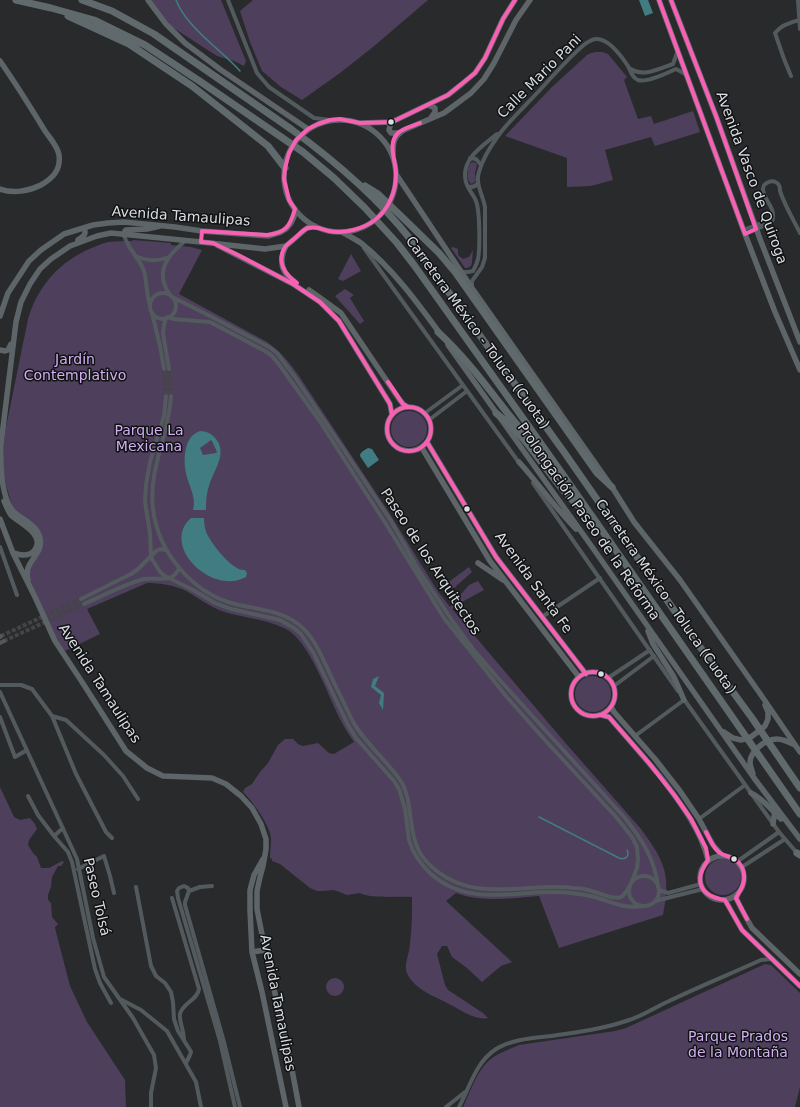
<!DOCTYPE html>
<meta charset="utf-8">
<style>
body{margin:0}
canvas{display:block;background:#282a2c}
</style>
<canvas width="800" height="1107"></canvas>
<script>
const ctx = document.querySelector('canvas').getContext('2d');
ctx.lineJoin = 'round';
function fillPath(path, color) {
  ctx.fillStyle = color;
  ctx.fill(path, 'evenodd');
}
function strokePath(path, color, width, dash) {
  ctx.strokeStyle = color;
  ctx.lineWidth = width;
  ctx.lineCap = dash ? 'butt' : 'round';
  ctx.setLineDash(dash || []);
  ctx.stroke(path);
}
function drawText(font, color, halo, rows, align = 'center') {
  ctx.font = font + ' "DejaVu Sans",sans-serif';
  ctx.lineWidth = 3;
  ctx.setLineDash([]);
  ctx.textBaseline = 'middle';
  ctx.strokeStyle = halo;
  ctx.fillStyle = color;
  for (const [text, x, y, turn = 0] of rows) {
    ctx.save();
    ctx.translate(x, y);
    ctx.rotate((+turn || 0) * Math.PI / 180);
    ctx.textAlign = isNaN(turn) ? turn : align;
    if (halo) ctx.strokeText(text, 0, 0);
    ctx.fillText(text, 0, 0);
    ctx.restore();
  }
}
fillPath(new Path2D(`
 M151,0H221L246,61L244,66L234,61L217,56L172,27Z
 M253,0H428L373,47L340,73L302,100L281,87L262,71L250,42L240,11Z
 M596,52H602L608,54L627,77L624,80L638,119L651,116L654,124L693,111L700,132L655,146L651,137L605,150L613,180L591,186L567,187V158L505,136L552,87L587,55L591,53Z
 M472,162L476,163L477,165L475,173L476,181L472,184L470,183C466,177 467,167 472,162Z
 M133,240L171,243V245L191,247L202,250L179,294L267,342C280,351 290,363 299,376L390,514L437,590L450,607L469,585L478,581L484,590L462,602L452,609L562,739L641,829C665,862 671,874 663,915L559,948L539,896C511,898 483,903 456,893L446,901L512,962L501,966L482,982L467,968L452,957L447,946H442L437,954L445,985L448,990L483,1013L488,1018C477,1021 460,1010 451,1005C439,998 422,993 412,981C410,979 407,974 406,970C405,961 410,952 410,943C412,928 412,912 412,897C399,896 371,899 360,893L347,895L334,890L323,891H317L310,888L280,864L272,861V859L270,858C270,852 271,846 271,839C271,826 252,801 243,792L245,788L252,784L260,772L268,763L278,745L285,739H293L298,744L303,746L318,743L329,753L334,754L354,742C349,735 344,727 340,719C327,694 309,639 284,628C263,618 240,618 219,610C208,605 198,598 188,592C175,585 160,583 147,583L87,609L100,634L65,651L60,645L47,620L29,581V570L41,549L12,506L6,485L2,461L5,432L28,319C37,289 56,265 85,251C92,248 100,244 108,242C116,241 124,241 132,241Z
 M453,247L458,249V255L463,259L469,257L473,250L472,262L471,266L467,268H465L451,248Z
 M351,254L361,271L343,281L338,279Z
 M345,289L354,295L350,298L364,321L360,324L335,296Z
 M391 429a18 18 0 1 1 36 0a18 18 0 1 1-36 0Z
 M469,567L472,572L454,588L446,590L443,586Z
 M575 694a18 18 0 1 1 36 0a18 18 0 1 1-36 0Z
 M0,787L14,817L20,820L30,818L35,824L37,829L29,840L28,845L33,853L37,857L41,868H49L62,861L64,862L61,866H58L52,877L51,887L48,895V900L51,903L52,917L58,924L55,927L56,932L70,986L87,1022L125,1080L126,1107H0Z
 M705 877a18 18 0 1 1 36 0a18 18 0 1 1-36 0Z
 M765,964L771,965L800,993V1087L795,1107H463C471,1091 476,1071 491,1059C499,1053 510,1049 519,1045L615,1031L626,1028Z
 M326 987a9 9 0 1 1 18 0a9 9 0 1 1-18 0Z`), '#4e3f5c');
fillPath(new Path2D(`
 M639,0H648L653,13L645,16Z
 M200,431C207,431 212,434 216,439C228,454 213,471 209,486C206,494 206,502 206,510H193C197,497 188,485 186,473C183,459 184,436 200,431ZM211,440L212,441L217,452L216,453L203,455L200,448Z
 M368,448L372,449L379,460L368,468L360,456C360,452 365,450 368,448Z
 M191,518H204C204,524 205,529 207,534C212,544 233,572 245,570L247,573L246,577C211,596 160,545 191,518Z
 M379,676L375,686L384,693L383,710L379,703L381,695L371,687L373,679Z`), '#407c81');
strokePath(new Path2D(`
 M176,0C178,5 181,11 185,16C200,37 223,52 240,71
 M539,817L619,858C625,860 630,857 627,850`), '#407c81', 1.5);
strokePath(new Path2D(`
 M164,369L166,396
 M169,369L171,396
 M1,636L81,599
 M4,641L84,604`), '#434547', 4, [4, 2]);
strokePath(new Path2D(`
 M228,0L257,73L269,87L314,118L330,120
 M798,0L800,29
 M629,68C643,78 658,69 673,64L678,50
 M791,76L784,59L775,33C781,25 791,22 800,20
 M470,158L476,159L481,165
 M468,187C473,187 475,187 478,183
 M743,230L767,221L772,217
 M745,234L768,224L772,221C777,208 763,200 763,189C763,183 772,179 777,183C779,184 780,188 780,191C785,206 793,219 800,233
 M124,235C128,250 139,257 144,271C147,281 146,294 150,305
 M364,248L520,464
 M135,256C148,261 157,262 169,257
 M461,272H468L473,271C475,267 477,264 478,259C480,249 480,211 476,201C474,195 468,190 466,182C460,160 482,146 497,134
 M472,288V281L482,267L485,258V207C483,196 475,183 479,172C483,157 492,144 501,132C512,118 526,105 538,92C553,76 568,58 585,44C588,42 593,39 596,39C608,38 622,57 628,66C631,71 631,77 638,80C647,83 667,73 676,69L687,75
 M150 306a13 13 0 1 1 26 0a13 13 0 1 1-26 0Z
 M170,295C154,272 167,256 185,241
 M172,297L210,316L269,347L277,353L295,377L346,453L391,521L418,569L453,622L473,649L497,677L625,818C642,840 655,859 658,887
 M152,313L160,346L164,369
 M168,317L173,319L210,322L265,351L271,355L278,363L321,423L342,456L386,524L444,618L506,696L544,739L617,818L632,837L637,847L638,859L637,868L632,881
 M166,318L164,325L163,333L169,369
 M166,396L164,416L150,462L146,485L145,502L150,533L151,555L152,559L160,572L165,576L193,590L215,603L231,609L280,620L294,628L301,634L313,652L348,725L356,738L394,781L399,789L405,809L409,840C413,854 421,865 432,875C473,910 524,887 571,893C580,894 589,895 598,898C613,903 626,909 642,906
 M171,396C169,435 148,470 153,509C158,552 192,593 235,604C255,609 280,610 298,624C314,636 322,657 330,674C337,689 344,703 351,718C360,736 375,750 388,765C394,772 399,777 403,785C413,805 408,829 418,849C422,858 430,866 438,872C479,903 527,882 574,888C580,888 586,889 592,891C600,893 613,900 621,897C625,895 628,889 630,885
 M425,413L463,385
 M429,420L467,391
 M533,483L678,691
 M0,547L17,595
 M81,599L131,574L138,569L156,551L160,549L166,550
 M84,604C102,596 125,584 144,579C157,577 173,584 179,568
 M542,617L600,578
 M0,637L1,636
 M0,643L4,641
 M608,678L650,650
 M0,685H21L32,689L52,716L76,774L106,832L112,838
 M614,686L654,656
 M0,692L77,859L93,938L104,977L133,1018L154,1055L156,1068L151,1093V1107
 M683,698L779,832L797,853
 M52,716L66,720L104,755L123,776L138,799
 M0,717L15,757L27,750
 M635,736L684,700
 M28,796L38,815L54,836L63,828
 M699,819L745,785
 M54,836L68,852L72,862L95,969L100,983L111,1003
 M738,861L779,832
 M742,867L785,839
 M78,869L104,856L110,876L114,893
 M629 891a15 15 0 1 1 30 0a15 15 0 1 1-30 0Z
 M136,887L151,966L156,976L165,983L171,992L173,1002L174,1019L178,1031L190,1050L191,1052L190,1055L186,1063
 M659,890L668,893L701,884
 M189,891L200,887L212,886
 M172,898L199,989C198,1000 182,1003 180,1014C179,1022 184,1030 184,1040
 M655,901L703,889
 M120,999L141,1010L167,1031L196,1082L201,1107
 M235,1107L220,1041L178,898L177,891L179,888L184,886L188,888L189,891L185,902V905L224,1042L240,1107
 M446,1107L465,1092
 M459,1107C470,1087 475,1063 496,1049C512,1039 533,1038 551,1036C577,1032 604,1029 629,1020C642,1016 654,1008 667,1002C698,987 730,974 761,960L771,959`), '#535a5d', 4);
strokePath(new Path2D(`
 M148,0L166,24L185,43L221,70L308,129
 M659,0L745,234L775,312L800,370
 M671,0L716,116L760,239L800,342
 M0,61C16,84 31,108 45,131C50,138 58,147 59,155C61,170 53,178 41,185C29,191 13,194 0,189
 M428,105L435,108V112L430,119
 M284 176a56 56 0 1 1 112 0a56 56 0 1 1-112 0Z
 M392,122L390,126L389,130L391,133H398
 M361,123L392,122L448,95L462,84L475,73L485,58L503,19L515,0
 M393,155C393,143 393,137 404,130L444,113L471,93L484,79L494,63L516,20L530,0
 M396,174L472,288L612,487L634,522L680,580L761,695L800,752
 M342,232C349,236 355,239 361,243C393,269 417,302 441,335
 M124,235L125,231L126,230L147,229L160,226
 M78,240C83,236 87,235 84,228
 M217,245L293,284L320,302L339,321L390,404L392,415
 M286,246C279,260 280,272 294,281
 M309,290L319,297L341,313L399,399L403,404L408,407
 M0,316L8,293L29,261L41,250L64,234L93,225L108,223L124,222L175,227L202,231L268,236L281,232L286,229L291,223L294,217L295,209
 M448,345L590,544L754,778L800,839
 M0,350L5,351L8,350L11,344
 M387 429a22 22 0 1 1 44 0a22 22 0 1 1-44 0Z
 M427,442L496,557L586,674
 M422,448L490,561L579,677
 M519,462C539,484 555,508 576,529
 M4,501C6,506 8,511 11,515C19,523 47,535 34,551C28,557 20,555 13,553
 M0,519L13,553L35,597L55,641L84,685L126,751L147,768L163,776L212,778L226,784L241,796L252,808L261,824L266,839V849L263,866L260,877L257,891V909L265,950L290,1059L299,1107
 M478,563L503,580
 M28,580C27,576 27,572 28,568C32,557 43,551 40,538C37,525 23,520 14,512C1,499 0,462 1,444L16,322L21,302L30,284L40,269L51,259L70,246L97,236L111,233L201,242L265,249L286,246L307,228L315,226
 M648,631L653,644L674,677L684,700
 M571 694a22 22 0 1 1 44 0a22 22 0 1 1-44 0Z
 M611,707L614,712L655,759L680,791L699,819L713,845L722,855
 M601,715L609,717C627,738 645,758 663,780C681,804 701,830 708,860
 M724,732L733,738L741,740L751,737L765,726L768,719V712L765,705
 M753,774C752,770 750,766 750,762C751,750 766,739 777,739C783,739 789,742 795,745
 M751,793C764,799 771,810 781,819
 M773,824L775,810
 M700 878a22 22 0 1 1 44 0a22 22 0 1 1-44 0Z
 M263,859L254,875L250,890V910L252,952L262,992L286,1107
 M738,894L736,898L742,910L752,928L800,974
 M725,900L742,930L800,986
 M252,952L265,950`), '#5d6568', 5.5);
strokePath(new Path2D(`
 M16,0L51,8L94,20L145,45L201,82L303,152L334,178L365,208L397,243L414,265L564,476L800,814
 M82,0L112,11L154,34L291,129C335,161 377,197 411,240L564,452L692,636L752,718L800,788
 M68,16L129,44L192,86L268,146L285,168
 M365,186L378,194L400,215L439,253L455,272L597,473L612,487
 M438,332C462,354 482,380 502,406C517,426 534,444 549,463L555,468
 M496,413C508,423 520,434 529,446C548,470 565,497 590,516
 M797,853L800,855`), '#606a6d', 7);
strokePath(new Path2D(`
 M659,0L745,234L756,229L716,116L671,0
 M297,283C285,275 276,261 285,247C287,244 291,242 294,239C299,235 302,230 308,228C316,226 322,229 329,231C344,234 363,229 375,220C389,209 396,191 396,174C396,161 387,144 398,133C403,128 413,126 420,123
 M388,382L403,404L408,407
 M387 429a22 22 0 1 1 44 0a22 22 0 1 1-44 0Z
 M392,415L390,404L339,321L320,302L293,284L240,256L213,243L201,242L202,231L267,235C286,233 290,226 295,209L289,200L284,179L285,168L289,153L296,140L308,129L318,124L330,120L340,119L360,123L392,122L448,95L475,73L485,58L503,19L515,0
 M427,442L496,557L586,674
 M571 694a22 22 0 1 1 44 0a22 22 0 1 1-44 0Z
 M601,715L609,717L649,763L675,796L691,819L706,848L708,860C693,881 700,896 725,900L742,930L800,986
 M706,832C710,839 713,848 720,853C724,856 730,856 734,859C743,864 746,875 743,884C742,889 738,893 736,898L747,919`), '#f860b3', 4);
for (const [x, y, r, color] of [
 [391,122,3.5,"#dadcdf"],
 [467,509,3.5,"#dadcdf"],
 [601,674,3.5,"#dadcdf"],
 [734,859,3.5,"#dadcdf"]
]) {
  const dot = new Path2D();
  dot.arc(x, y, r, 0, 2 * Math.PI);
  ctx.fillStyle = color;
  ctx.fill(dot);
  strokePath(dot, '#101214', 1.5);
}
drawText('14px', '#dadcdf', '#101214', [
 ["Calle Mario Pani",540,77,-45],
 ["Avenida Vasco de Quiroga",751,178,70],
 ["Avenida Tamaulipas",181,217,4],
 ["Carretera México - Toluca (Cuota)",477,333,54],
 ["Prolongación Paseo de la Reforma",588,522,55],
 ["Paseo de los Arquitectos",430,562,57],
 ["Avenida Santa Fe",533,583,54],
 ["Carretera México - Toluca (Cuota)",665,597,55],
 ["Avenida Tamaulipas",99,684,57],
 ["Paseo Tolsá",96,897,77],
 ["Avenida Tamaulipas",277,1003,79]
]);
drawText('14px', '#d1aff0', '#101214', [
 ["Jardín",75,360],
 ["Contemplativo",75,376],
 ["Parque La",149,431],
 ["Mexicana",149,447],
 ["Parque Prados",738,1037],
 ["de la Montaña",738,1053]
]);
</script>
